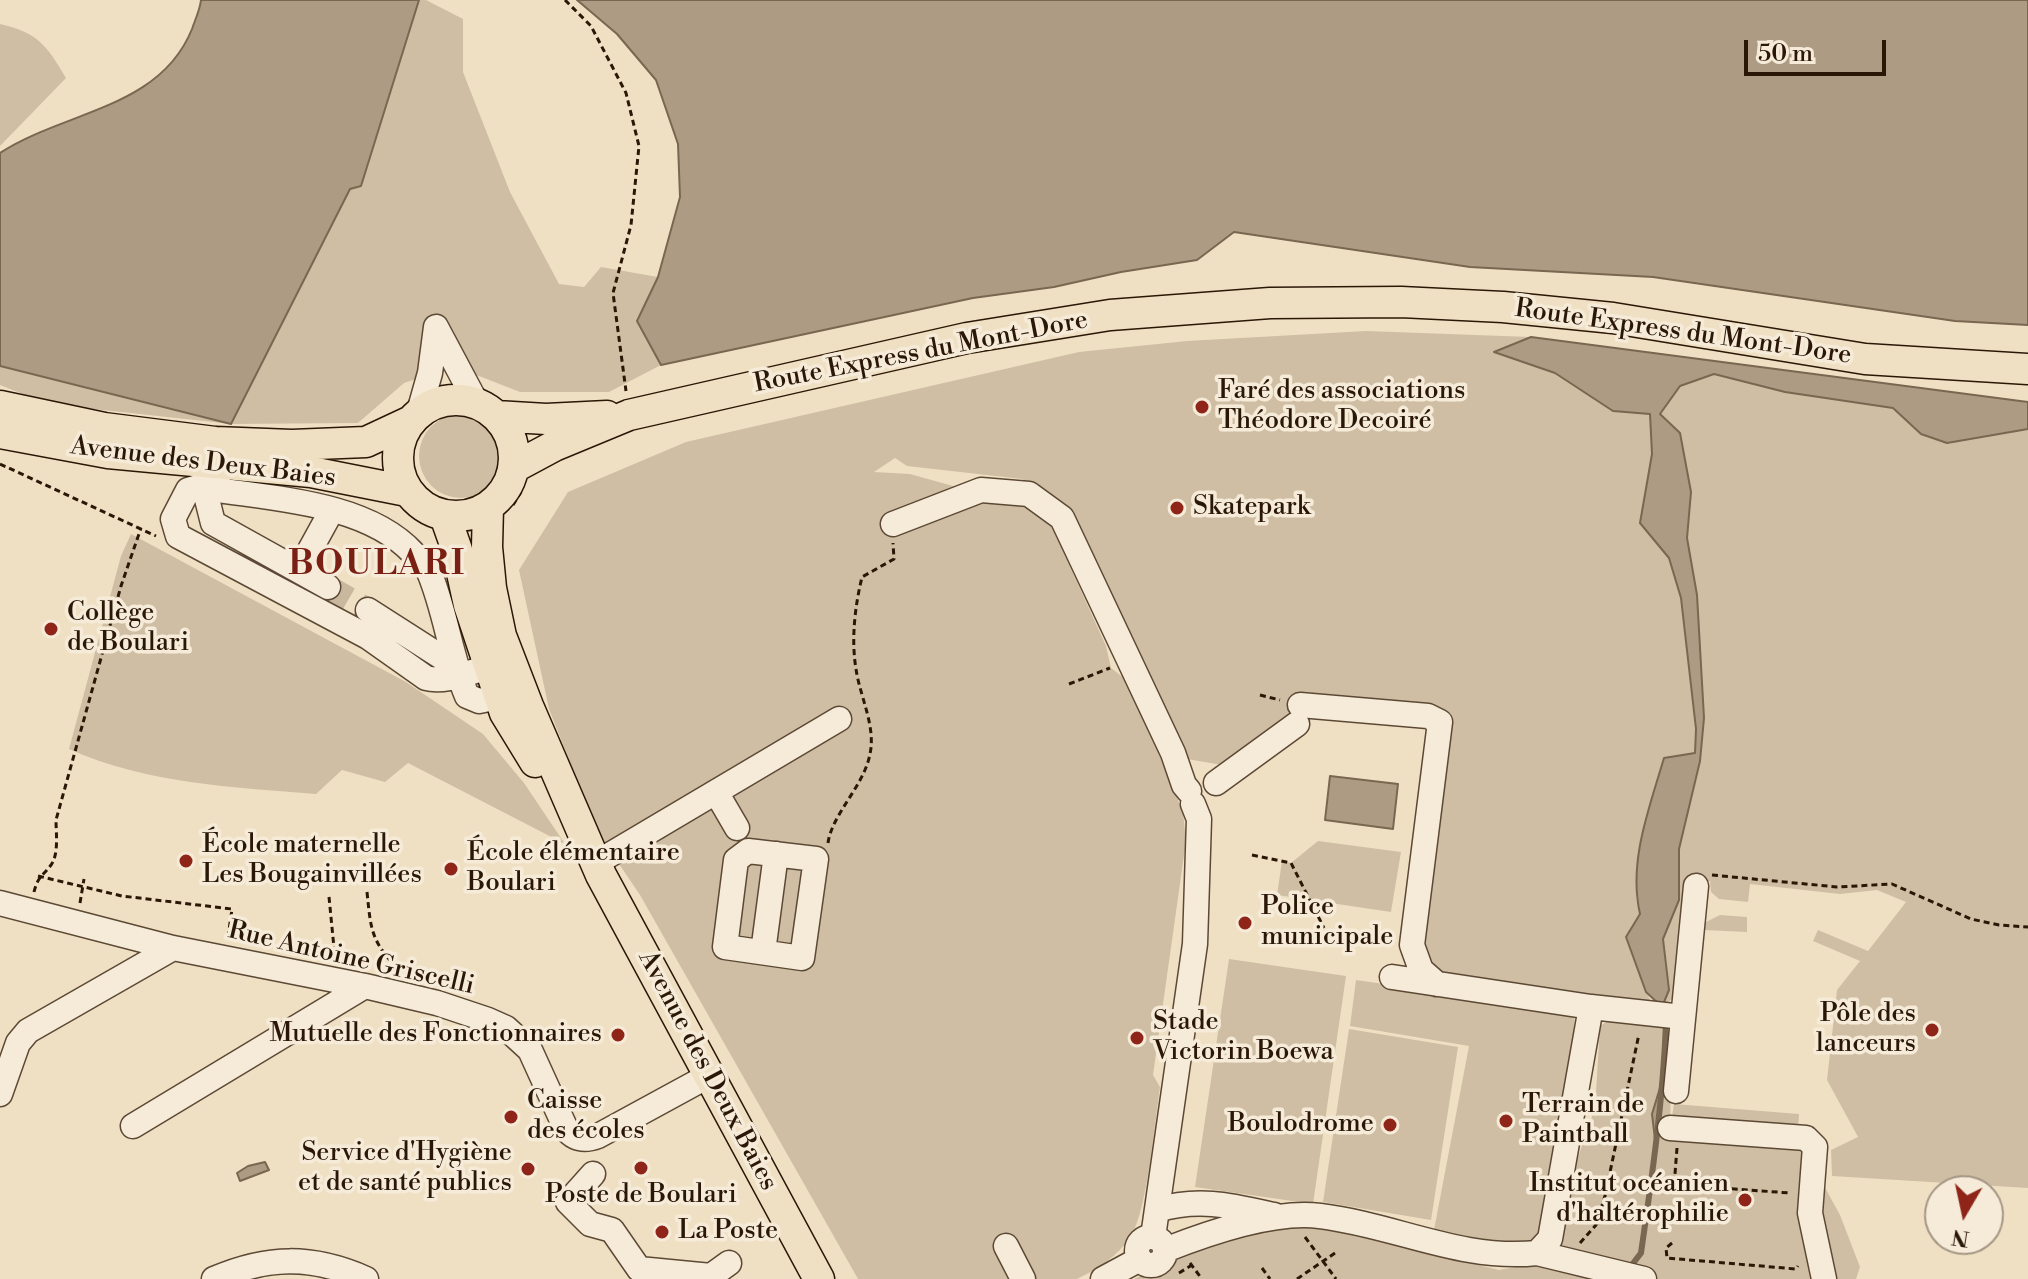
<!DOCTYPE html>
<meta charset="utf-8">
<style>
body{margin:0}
#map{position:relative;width:2028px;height:1279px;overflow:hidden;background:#f0e0c3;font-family:"Libre Bodoni",serif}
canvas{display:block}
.north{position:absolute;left:1924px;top:1175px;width:80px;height:80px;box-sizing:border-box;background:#f5ebd8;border:2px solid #a49684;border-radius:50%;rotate:189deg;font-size:22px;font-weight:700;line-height:32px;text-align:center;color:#2b1706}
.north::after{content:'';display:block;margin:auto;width:28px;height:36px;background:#8f2418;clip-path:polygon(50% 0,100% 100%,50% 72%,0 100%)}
.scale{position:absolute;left:1744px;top:40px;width:142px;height:36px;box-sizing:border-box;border:4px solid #2b1706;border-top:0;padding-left:10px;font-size:24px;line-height:28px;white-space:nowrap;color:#2b1706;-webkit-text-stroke:6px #f5ebd8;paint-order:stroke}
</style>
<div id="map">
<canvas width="2028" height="1279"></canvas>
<div class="north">N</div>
<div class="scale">50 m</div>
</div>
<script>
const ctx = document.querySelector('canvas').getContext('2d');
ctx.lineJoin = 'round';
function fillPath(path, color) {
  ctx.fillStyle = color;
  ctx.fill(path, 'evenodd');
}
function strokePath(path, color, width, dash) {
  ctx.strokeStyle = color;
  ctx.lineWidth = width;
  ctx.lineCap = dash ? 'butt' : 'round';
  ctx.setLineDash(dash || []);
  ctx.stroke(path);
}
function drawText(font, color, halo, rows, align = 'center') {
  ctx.font = font + ' "Libre Bodoni",serif';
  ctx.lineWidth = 7;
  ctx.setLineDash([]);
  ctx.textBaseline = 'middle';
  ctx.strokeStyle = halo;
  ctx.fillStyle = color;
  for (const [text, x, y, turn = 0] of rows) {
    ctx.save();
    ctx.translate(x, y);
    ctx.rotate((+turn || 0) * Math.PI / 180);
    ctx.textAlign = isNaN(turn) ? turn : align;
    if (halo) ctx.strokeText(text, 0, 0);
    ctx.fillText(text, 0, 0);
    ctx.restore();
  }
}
fillPath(new Path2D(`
 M419,0H426L463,19V72L510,192L559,284L584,287L601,267L658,277L680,197L678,144L656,80L617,34L577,0H1382L1470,267L1234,232L1197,260L1121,272L1054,287L973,298L661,365L609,392H520L479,376L441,371L404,383L358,423L231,424L48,404L0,385V191L361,186Z
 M0,24C39,33 47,46 66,78L0,146Z
 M1366,331L1531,337L1495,352L1555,373L1613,411L1660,415L1680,386L1714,374L1785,392L1893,408L1921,434H2000L2028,429V1188L1832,1176L1831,1150L1858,1137L1827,1080L1837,990L1860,961L1813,941L1818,930L1868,951L1906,902L1877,890L1840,894L1750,884L1748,902L1719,899L1711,892L1710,881L1689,878L1676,996L1662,1007L1669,986L1663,939L1679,900V849L1700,761L1642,838L1636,870V898L1640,914L1646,992L1654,1007L1444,980L1424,964L1417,940L1449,728L1310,702L1228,766L1187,759L1081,533L1059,500L1022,479L907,466L895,458L874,472L910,474L1003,500H1030L1051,525L1106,646L1111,668L1124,678L1158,752L1183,812L1186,841L1153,1075L1160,1087C1155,1121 1147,1212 1131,1236C1118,1256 1098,1269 1077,1279H858L640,895L597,831L549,709L519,570L568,492L686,442L1079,352L1187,341Z
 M419 456a42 42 0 1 1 84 0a42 42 0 1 1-84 0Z
 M131,534L406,682L483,734L524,783L565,844L408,763L385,782L342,770L316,794C232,787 147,784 69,749L121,556Z
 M1318,841L1401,852L1391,912L1277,895L1282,861L1291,863Z
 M1720,915L1747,917V932L1703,930L1706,922Z
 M1229,959L1346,976L1313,1204L1195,1187Z
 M1356,980L1573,1011C1582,1036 1551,1192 1545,1228L1534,1244L1515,1246L1434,1230L1469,1046L1350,1026Z
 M1614,1017L1672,1024L1670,1130L1674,1104L1799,1114L1798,1130H1815L1822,1136L1826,1146L1823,1184L1840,1215L1860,1267L1856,1279H1134L1221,1235L1311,1224L1499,1270L1544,1262L1562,1246L1577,1160L1595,1108L1600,1026Z
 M1349,1029L1458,1047L1431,1220L1323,1202Z`), '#cfbea3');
const water = new Path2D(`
 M201,0H419L361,186L350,189L231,424L0,366V153C64,111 160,109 192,29C195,20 200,10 201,0Z
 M577,0H2028V325L1955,321L1653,277L1470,267L1234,232L1197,260L1121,272L1054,287L973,298L661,365L637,321L658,277L680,197L678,144L656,80L617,34Z
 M1531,337L2028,402V429L1947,443L1921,434L1893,408L1785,392L1714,374L1680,386L1660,414L1680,433L1691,492L1687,538L1697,595L1704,718L1700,761L1679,849V900L1663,939L1669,990L1662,1007L1646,992L1626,937L1640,914C1628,862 1649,809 1664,758L1695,753L1696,729L1681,598L1669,558L1640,523L1652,454L1650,414L1613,411L1555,373L1494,352Z
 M1330,776L1398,784L1393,829L1325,820Z
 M1663,1078L1656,1148L1652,1114Z
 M265,1162L269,1170L240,1181L237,1173L248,1166Z`);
fillPath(water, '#ad9c83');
strokePath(water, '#796751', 2);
strokePath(new Path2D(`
 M1631,1266L1641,1253C1652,1177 1663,1101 1666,1023`), '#796751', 6);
strokePath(new Path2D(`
 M328,587L368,610`), '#c9b89d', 24, [24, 12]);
const minor = new Path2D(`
 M419,412L430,373L436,327L477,404
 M218,477L207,499L213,523L328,587
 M893,524L981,490L1029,494L1062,518L1173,753L1184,785L1189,791
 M310,550L332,510
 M368,610L457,667
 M489,667C470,672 445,683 426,678L368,637L178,536L173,519L188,490L198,487L211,489C275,499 367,503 413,553C419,559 426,565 429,572C446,612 450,656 467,696L479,701L499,697
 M1300,705L1428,716L1440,722L1412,945L1421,970L1437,984
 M1216,783L1297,724
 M716,792L737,828
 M748,851L816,859L802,958L725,947L736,860Z
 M596,863L839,719
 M0,903L173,948L365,986L437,1003L488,1020L506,1028L530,1050L566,1129C575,1140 585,1141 598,1136L710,1075
 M763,952L776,854
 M1591,1007L1683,1017
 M1676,1091L1696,886
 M0,1094L18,1043L28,1031L173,948
 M133,1126L365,986
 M1670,1128L1806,1138L1815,1147L1810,1213L1824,1279
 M593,1174L568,1202L590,1224L612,1230L639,1269L711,1276L729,1263
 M1157,1210C1199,1197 1233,1206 1274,1215
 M1153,1237L1195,944L1199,819L1193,804
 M1137 1251a14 14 0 1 1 28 0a14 14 0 1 1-28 0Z
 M1006,1246L1023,1279
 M1165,1250C1208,1233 1274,1210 1320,1216C1395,1225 1461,1261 1537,1253L1550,1239L1591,1007L1392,977
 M1537,1253L1644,1279
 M214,1279C267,1256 312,1255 366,1279
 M1103,1279L1140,1259`);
const major = new Path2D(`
 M398 458a58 58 0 1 1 116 0a58 58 0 1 1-116 0Z
 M0,406L104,428L215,442L292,445L366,442L411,421
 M496,416L546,419L607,416
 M0,433L108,453L311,472L407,491
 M513,468L554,446L629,415L967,338L1110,315L1270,303L1401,302L1503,307L1613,318L1865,359L2028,369
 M488,507L487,547L491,588L501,636L528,706L601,875L819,1279
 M445,516L457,550L469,605L505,713L535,762`);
strokePath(minor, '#5c4935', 27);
strokePath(major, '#2b1706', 33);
strokePath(new Path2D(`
 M565,0L591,26L626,93L639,146L631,225L613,293L626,391
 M0,464L156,536
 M513,505L521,492
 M1069,684L1110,668
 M1260,695L1280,700
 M828,843C832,814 864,786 870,754C876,726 860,697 856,669C851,639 855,606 862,577L894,559L893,543
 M1252,855L1291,863L1324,928
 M1712,875L1837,887L1892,884L1971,919L1999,925L2028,927
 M38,876L122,896L232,909L228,937
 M34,892C38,876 42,877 51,865C59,854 56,833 56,820L121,586L141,528
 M367,892C371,931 371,941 399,970
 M329,897L335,958
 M80,903L84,879
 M1677,1148L1675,1174L1680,1185L1790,1193
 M1305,1237L1336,1279
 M1580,1243L1596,1225L1605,1196L1639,1034
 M1672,1243L1666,1248L1667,1258L1796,1269L1798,1266
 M1190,1263L1202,1279
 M1262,1268L1270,1279
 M1179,1273L1192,1265
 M1297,1279L1338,1251`), '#2b1706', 3, [6, 4]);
strokePath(minor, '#f5ebd8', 24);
strokePath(major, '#f0e0c3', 30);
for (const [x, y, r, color] of [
 [1202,407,8,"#8f2418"],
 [1177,508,8,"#8f2418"],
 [51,629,8,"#8f2418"],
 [186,861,8,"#8f2418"],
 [451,869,8,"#8f2418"],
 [1245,923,8,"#8f2418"],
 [1932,1030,8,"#8f2418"],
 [618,1035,8,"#8f2418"],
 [1137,1038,8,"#8f2418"],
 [511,1117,8,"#8f2418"],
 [1506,1121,8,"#8f2418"],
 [1390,1125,8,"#8f2418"],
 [641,1168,8,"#8f2418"],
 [528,1169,8,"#8f2418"],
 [1745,1200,8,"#8f2418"],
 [662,1232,8,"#8f2418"]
]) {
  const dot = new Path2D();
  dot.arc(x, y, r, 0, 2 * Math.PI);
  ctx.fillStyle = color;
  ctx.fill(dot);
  strokePath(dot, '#f5ebd8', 3);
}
drawText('26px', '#2b1706', '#f5ebd8', [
 ["Route Express du Mont-Dore",1683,333,8],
 ["Route Express du Mont-Dore",921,353,-11],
 ["Avenue des Deux Baies",203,463,7],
 ["Rue Antoine Griscelli",351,959,13],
 ["Avenue des Deux Baies",707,1071,62]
]);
drawText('26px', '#2b1706', '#f5ebd8', [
 ["Faré des associations",1218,392],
 ["Théodore Decoiré",1218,422],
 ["Skatepark",1193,508],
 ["Collège",67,614],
 ["de Boulari",67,644],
 ["École maternelle",202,846],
 ["Les Bougainvillées",202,876],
 ["École élémentaire",467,854],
 ["Boulari",467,884],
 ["Police",1261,908],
 ["municipale",1261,938],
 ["Pôle des",1916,1015,"right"],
 ["lanceurs",1916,1045,"right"],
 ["Stade",1153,1023],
 ["Victorin Boewa",1153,1053],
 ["Mutuelle des Fonctionnaires",602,1035,"right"],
 ["Caisse",527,1102],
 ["des écoles",527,1132],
 ["Terrain de",1522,1106],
 ["Paintball",1522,1136],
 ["Boulodrome",1374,1125,"right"],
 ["Service d'Hygiène",512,1154,"right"],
 ["et de santé publics",512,1184,"right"],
 ["Institut océanien",1729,1185,"right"],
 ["d'haltérophilie",1729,1215,"right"],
 ["Poste de Boulari",641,1196,"center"],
 ["La Poste",678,1232]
], 'left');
ctx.letterSpacing = '2px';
drawText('bold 34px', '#7a1f14', '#f5ebd8', [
 ["BOULARI",377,566]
]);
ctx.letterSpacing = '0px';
</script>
